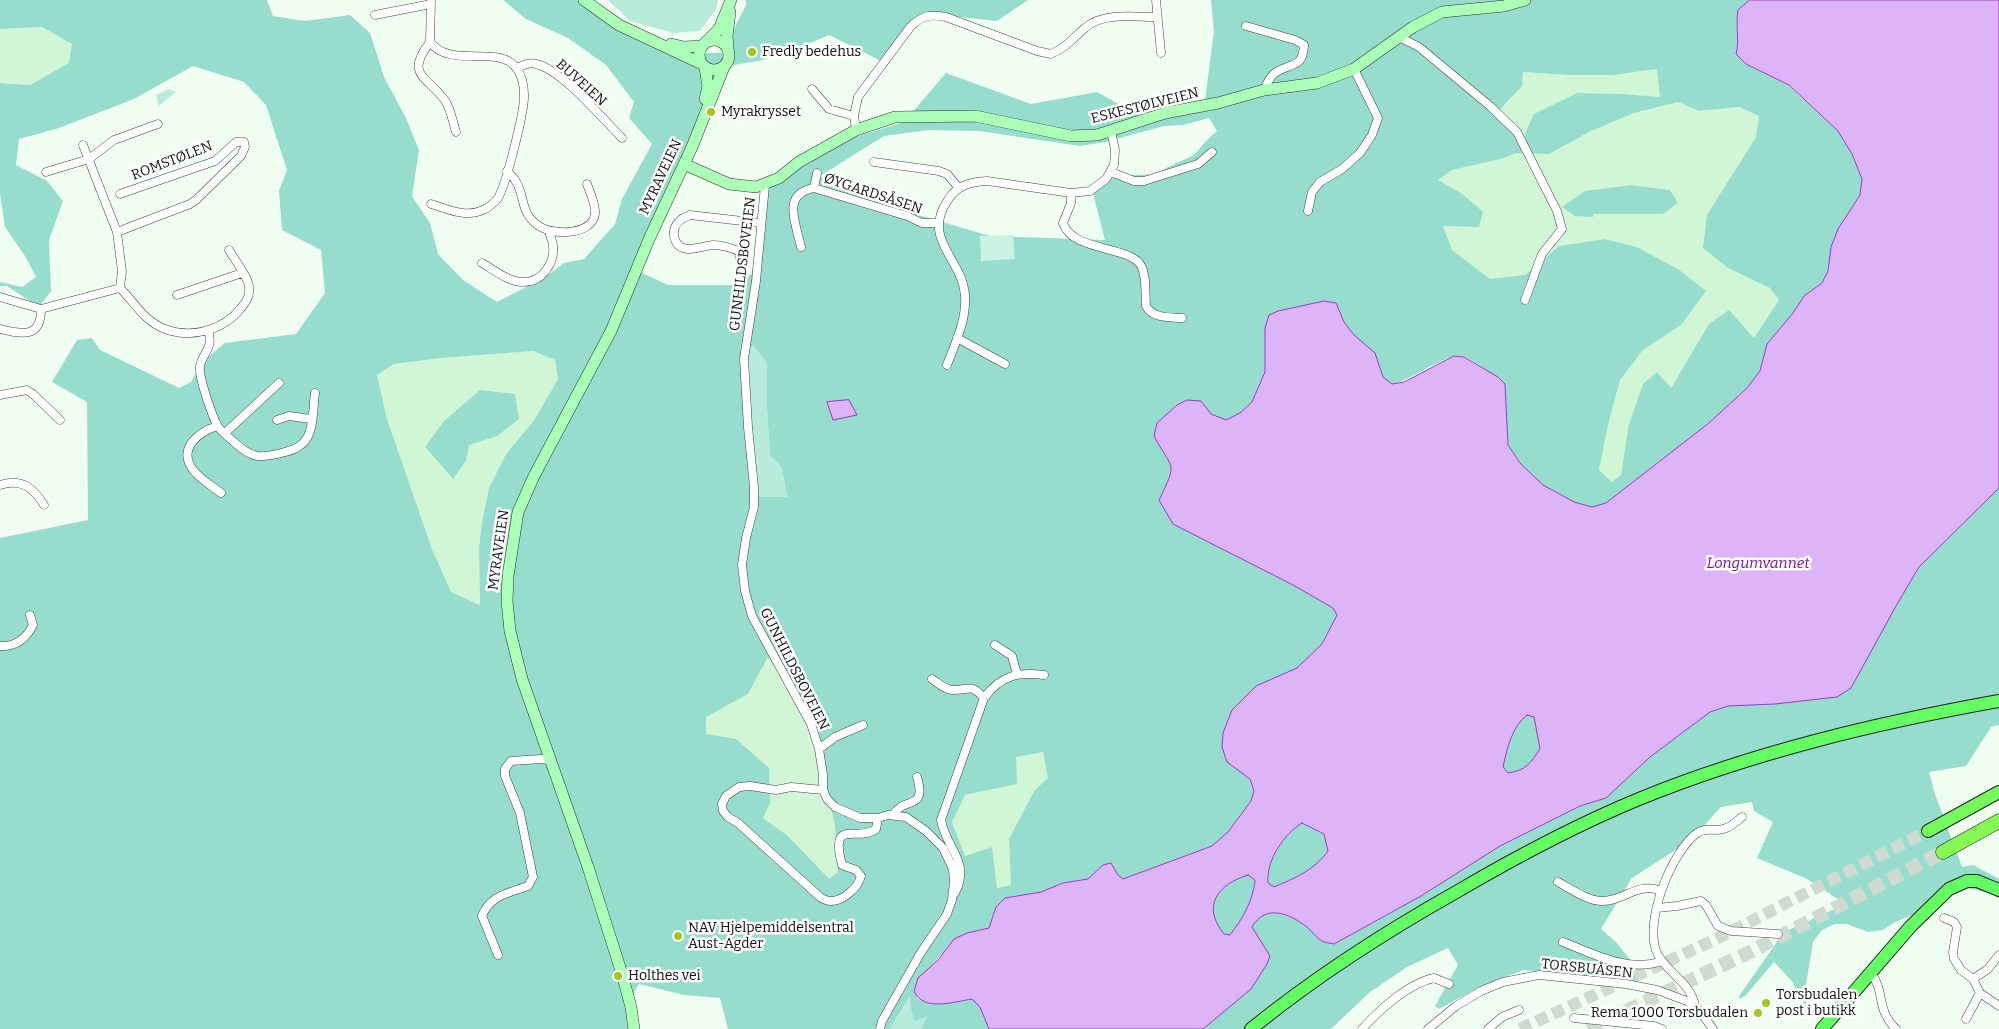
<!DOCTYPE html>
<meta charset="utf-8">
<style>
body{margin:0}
canvas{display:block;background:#f1fff2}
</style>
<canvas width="1999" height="1029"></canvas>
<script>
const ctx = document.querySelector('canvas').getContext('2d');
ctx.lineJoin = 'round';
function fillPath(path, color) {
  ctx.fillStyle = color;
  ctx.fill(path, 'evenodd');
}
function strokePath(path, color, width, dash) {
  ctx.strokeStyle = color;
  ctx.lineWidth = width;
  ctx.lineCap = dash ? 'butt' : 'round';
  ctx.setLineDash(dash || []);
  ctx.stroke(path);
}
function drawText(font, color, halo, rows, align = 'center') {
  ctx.font = font + ' Bitter,serif';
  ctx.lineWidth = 5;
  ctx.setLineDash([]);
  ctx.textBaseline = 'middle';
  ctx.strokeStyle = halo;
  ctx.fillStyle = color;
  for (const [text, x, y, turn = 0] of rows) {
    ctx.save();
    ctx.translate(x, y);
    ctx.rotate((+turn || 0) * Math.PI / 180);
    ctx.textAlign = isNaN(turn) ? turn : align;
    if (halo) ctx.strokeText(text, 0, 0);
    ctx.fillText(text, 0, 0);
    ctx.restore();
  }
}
fillPath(new Path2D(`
 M42,27L73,44L69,63L30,85L0,83V29Z
 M1658,69L1660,97L1623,94L1577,93L1523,143L1517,139L1497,113L1511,99L1523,72L1567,75H1614Z
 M1678,102L1699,111L1739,107L1759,116L1756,137L1731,176L1728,268L1770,288L1780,300L1754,339L1729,310L1686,364L1670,389L1628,428L1621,475L1612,482L1599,470L1608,425L1620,380L1643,350L1681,325L1678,269L1637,247L1605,239L1559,246L1525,275L1490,279L1452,250L1443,226L1438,180L1452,170L1501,159L1517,153L1549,154L1591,131L1634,113ZM1631,185L1670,190L1678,203L1663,214H1593V216L1563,207L1585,191Z
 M533,351L555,360L558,379L535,419L506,454L489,488L482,522L479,548L480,605L451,592L432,549L387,419L377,375L394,364L441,358ZM444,421L473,443L469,445L466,461L453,479L425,448Z
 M768,657L795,695L815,737L835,826L838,872L829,880L788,836L762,818L770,803L706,734V717L748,694Z
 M1043,752L1049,778L1034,791L1009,839L1011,885L997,888L965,856L952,822L965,795L1017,784L1015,757Z`), '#d0f6d6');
fillPath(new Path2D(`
 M608,0H718L716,9L700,31L673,33L630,21Z
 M169,89L176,92L159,106L156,95Z
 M753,345L767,363V409L770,455L782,468L787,497H755L743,353Z
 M911,995L929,1016L921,1029H890Z`), '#b9ebdd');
fillPath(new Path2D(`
 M0,0H267L273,16L305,21L350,15L370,33L384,77L406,118L419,150L412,196L430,223L438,254L463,280L497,302L544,278L564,263L584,259L615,224L622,199L652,144L629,118L634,102L606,65L568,38L526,19L503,0H592L642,33L701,53H722L746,5V0H1028L997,21L950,16L919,21L885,63L829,35L799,48L763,60L718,68L640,272L668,285H740L755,270L770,183L852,138L904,122L946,73L1031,104L1097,92L1145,119L1204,107L1214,31L1211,0H1750L1738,10C1734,29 1739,46 1746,64L1788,85L1838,131L1852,154L1862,179L1860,195L1831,247L1828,271L1822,283L1804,296L1763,359L1760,371L1747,388L1709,423L1606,503L1592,507L1574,502L1543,485L1520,463L1508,445L1505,384C1496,378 1471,358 1463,356C1446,353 1412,380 1392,384L1383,377L1375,353L1354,335L1344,322L1336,303L1324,301L1278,311L1269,315L1265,328V372L1252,402L1240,413L1226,420L1211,414L1201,401L1177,405L1157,423L1154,436C1173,471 1178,461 1159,500L1173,524L1293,585L1333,608L1337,615L1322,644L1297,669L1256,686L1240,771L1250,779L1254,791L1251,801L1228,832L1212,846L1123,879L1103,865L1088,879L1063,883L1041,892L1005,898L996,907L989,928L954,939L929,969L917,998C931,1009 955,1002 972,999L980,1006L989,1029H921L928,1016L915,1021L911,1009L910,996L890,1029H728L720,998L684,995L639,984L630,1000V1029H0V538L88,520L87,402L52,382L77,340L92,338L100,350L179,388L191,382L202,362L225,343L296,334L325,293L321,250L282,230L279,191L287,170L266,105L244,82L193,66L134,99L59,128L19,139L16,165L47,181L63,201L49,240L51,291L39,307L7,286H0V282L22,287L36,277L25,256L5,227L0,193V83L30,85L69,63L72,44L42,27L0,29ZM1657,69L1660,97L1623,94L1577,93L1534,114L1526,131L1523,142L1517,139L1497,113L1522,86L1523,72L1567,75H1614ZM1678,102L1699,111L1739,107L1759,116L1756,137L1707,215L1703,248L1728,268L1770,288L1779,300L1754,338L1729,310L1709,324L1671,388L1657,372L1643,384L1628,428L1621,475L1612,482L1599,470L1608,425L1620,380L1643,350L1681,325L1706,291L1678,269L1637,247L1605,239L1559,246L1525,275L1490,279L1452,250L1443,226L1479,227L1483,212L1461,193L1438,180L1452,170L1501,159L1517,153L1549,154L1591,131L1634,113ZM1209,118L1217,131L1208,139L1194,155L1166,168L1157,174L1117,176L1092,190L1105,240L990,236L912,213L832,187L820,176L884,136L928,130L979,131L1080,146L1105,142L1164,126L1183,125ZM753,345L767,363V409L770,455L782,468L787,497H755L743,353ZM533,351L555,360L558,379L535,419L506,454L489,488L482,522L479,548L480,605L451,592L432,549L387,419L377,375L394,364L441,358ZM768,657L795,695L815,737L835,826L838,872L829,879L788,836L763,818L770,803L769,768L736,739L706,734V717L748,694ZM1043,752L1048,778L1034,791L1009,839L1011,885L997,888L992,847L965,856L952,822L965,795L1017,784L1016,757Z
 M1631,185L1670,190L1678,203L1663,214H1593V217L1575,216L1562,207L1585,191Z
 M480,390L515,394L519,419L497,436L469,445L466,461L453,479L425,447L444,421Z
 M1999,488V725L1991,727L1966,766L1929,772L1935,794L1962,867L1973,865L1999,879V898L1986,892L1951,885L1919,912L1893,923L1883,930L1868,932L1847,924H1835L1822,930L1813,942L1804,997L1811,1015L1791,980L1774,962L1746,995L1740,999L1739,996L1784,932L1839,907L1841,901L1807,879L1757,858L1773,822L1754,811L1752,802L1721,807L1691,840L1632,878L1601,929L1616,942L1640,972L1636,988L1570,975L1524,970L1481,986L1439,1009L1435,1006L1458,965L1448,948L1407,967L1370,992L1331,1029H1203L1226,1009L1269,956L1252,927C1266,903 1289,914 1307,927C1312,931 1316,938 1322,941C1325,943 1330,943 1334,944L1421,896L1500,846L1580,806L1606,798L1650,757L1710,712L1728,706L1775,704L1836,697L1919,567Z
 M1527,715L1534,717L1540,749C1530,764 1526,770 1508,773L1503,767C1507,749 1512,726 1527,715Z
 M1302,823L1324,834L1328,851C1315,871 1295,877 1274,887L1268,883C1266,860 1284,834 1302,823Z
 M1248,875L1255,880C1253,901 1243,918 1230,935L1224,934C1201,906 1218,884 1248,875Z`), '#97ddce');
fillPath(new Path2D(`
 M1013,235L1015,259L981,261L980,236Z`), '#cbf2e2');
const water = new Path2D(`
 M1750,0H1999V488L1919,567L1896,606L1851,688L1837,697L1775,704L1728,706L1710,712L1650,757L1606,798L1580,806L1500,846L1421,896L1334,944C1330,943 1325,943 1322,941C1316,938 1312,931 1307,927C1290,914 1266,903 1252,927L1270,956L1267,964L1251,989L1203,1029H989L980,1007L972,999C953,1002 923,1012 914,991L918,978L938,960L954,939L967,933L989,928L996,907L1005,898L1041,892L1063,883L1088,879L1103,865L1111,863L1118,875L1123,879L1212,846L1228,832L1251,801L1254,791L1250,779L1227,762L1222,747L1223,733L1232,710L1256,686L1297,668L1322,644L1337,615L1333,608L1293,585L1173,524L1159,500C1178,461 1173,471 1154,436L1157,423L1177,405L1187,400L1201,401L1211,414L1226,420L1240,413L1252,402L1265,372V328L1269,315L1278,311L1324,301L1336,303L1344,322L1354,335L1375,353L1383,377L1392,384L1404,382L1454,356L1464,357L1498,377L1505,384L1508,445L1520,463L1543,485L1574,502L1592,507L1606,503L1709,423L1747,388L1760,371L1767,344L1793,313L1804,296L1822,283L1828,271L1831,247L1838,229L1860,195L1862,179L1852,154L1838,131L1789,85L1746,64L1736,54C1740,39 1735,25 1738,10ZM1527,715L1534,717L1540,749C1530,764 1526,770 1508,773L1503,767C1507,749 1512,726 1527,715ZM1302,823L1324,834L1328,851C1315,870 1295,878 1274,887L1268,883C1266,860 1284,834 1302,823ZM1248,875L1255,880C1253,901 1243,918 1230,935L1224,934C1201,906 1218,884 1248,875Z
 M849,400L857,415L833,420L827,402Z`);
fillPath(water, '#deb4f8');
strokePath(water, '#9a38d2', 1);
strokePath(new Path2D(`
 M1520,1029L1714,940L1928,831`), '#cfdbd0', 12, [12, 6]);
strokePath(new Path2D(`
 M1588,1029L1748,953L1943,852`), '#cfdbd0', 14, [14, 7]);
const minor = new Path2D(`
 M431,0L430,42C451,70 501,43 517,69C522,76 524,87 524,95C525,110 506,185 498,198C494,203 488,208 483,210C466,218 447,209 431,204
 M1156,0L1161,53
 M375,15L431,4
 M1246,26L1295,40L1304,45C1303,69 1291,62 1275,73C1269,77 1267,84 1264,90
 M1399,37L1419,47L1490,106L1517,132L1557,211L1562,229L1542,254L1525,300
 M430,42C403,77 430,77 446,102C451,111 453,122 456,132
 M517,68C524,65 528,62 536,64C561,69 603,119 622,138
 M812,89L829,109L854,116
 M856,130L854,116L858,97L911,26C924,15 929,14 946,17L1037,51L1051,54C1067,47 1072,39 1085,28C1102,12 1135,17 1157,17
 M874,162L939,171L947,174L958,187
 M507,171C510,174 513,177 515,180C526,196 519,213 539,226C554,236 592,235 595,214C596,204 590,193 587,184
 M46,172L89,159L114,140L158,124
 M1111,172L1134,181H1144L1198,164L1212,152
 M765,185L756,281L744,359L748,427L754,487V507L746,538L742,565L745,591L752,616L811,724L819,749L823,775V790L827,799L835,807L860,818H878L888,815L906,817L926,831L943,848L953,869L954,882L952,900L947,914L920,954L882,1021L880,1029
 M814,188L817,173
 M1071,193V203L1063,223C1072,251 1127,246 1140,264C1147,274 1145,294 1146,306C1153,319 1170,317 1182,318
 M1308,211L1312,192L1320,182L1342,169L1360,153L1372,135L1378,118L1354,69
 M117,232L190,204L196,200L241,156L245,147L244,142H236L215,161L120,194
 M801,247C796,223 781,194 814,188L907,216L922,223H938
 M740,262V252C733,248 721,245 713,245C702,246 683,255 676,242C673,237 673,233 675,227C678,220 683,218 690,215L760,223
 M482,263C494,270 510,283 524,282C542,282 555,263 553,246C553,242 550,236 549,231
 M120,288C135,303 144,321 165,329C192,339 224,330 241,308C247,301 250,296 249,287C249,278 234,259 229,250
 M177,295L242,273
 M0,297L41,309L120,288L122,271L117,232L83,145
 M0,329C22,334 41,339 41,309
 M208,331C214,349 203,351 200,366C198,376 213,419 219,428C223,433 228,437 233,441C252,459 260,459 285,452C294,450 302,447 307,438C314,426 313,407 315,393
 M957,338L1005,364
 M947,365C955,344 967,319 965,295C962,258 921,239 948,200C957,185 970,182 987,181L1071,193L1090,191L1106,179L1114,165L1115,150L1111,131
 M0,395L27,390L33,394L60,420
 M277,420L289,416L311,419
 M217,426C199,432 177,448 193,470C200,479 212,486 221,493
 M225,433L279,383
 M0,485C21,478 33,487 44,505
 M995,645L1012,656L1017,674
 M0,646C16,647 26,639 33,625L30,615
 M932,679C938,683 945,690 953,690C970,690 970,683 984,698
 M819,749L835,737L863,725
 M823,790L791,787L776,790L750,786L739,787L726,796L722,804L723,811L728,817L738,823L820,897C823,899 826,901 831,901C843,901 858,888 861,876L856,870L842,865C829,816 858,843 876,829L878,818
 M893,815C905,795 927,812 917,777
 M1558,882C1571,889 1586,900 1601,901C1624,902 1637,881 1661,891
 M955,893C971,861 946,849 941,820L984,698C1001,675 1018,672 1044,675
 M1657,908L1677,906L1701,901L1706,905L1718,926L1731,931L1778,934
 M1944,918L1954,922L1957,927L1953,952L1954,959L1961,970L1973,979L1980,993L1999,1006
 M1563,942C1594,954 1628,973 1662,961
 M498,955L482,916C490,895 509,893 528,886L533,877L520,813L505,776V769L511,761L541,759L549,760
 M1871,973C1886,993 1875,1008 1896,1029
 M1973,979L1988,969L1999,955
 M1695,1007C1692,984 1669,974 1658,955C1642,925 1671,852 1697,833C1707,826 1717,833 1726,828C1732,826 1737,821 1742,817
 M1574,1018L1654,1026L1662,1029
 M1966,1019L1980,993
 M1362,1029C1379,1010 1409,983 1434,978L1449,984
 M1428,1029L1456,1006L1481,991L1503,982L1539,975L1626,984L1657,990L1687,1001L1699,1010L1713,1029
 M1488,1029L1502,1017L1519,1010`);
const secondary = new Path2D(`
 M584,0L619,25L700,63
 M699 55a15 15 0 1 1 30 0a15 15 0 1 1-30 0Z
 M706,42L719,29L731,0
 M671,44L684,47L701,46
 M728,50L727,36L730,12
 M705,68L708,86L705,99
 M684,164L729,184L756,187L779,178L799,162L856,130L895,117L975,116L1071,136L1097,135L1165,113L1218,103L1264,90L1317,83L1354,69L1413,27L1442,12L1504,6L1525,0
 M634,1029L631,1007L622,974L588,867L522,679L510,631L507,601L508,576L518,512L534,476L611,331L650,237L692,147L724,67`);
const primary = new Path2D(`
 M1251,1029C1315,977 1385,932 1458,891C1516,857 1576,825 1639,799C1754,752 1877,723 1999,701
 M1822,1029L1911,926L1949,889L1967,881H1977L1999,890`);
const trunk = new Path2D(`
 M1928,831L1999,792`);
const motorway = new Path2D(`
 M1943,852L1999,821`);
strokePath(minor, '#424242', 9);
strokePath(secondary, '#313131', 12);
strokePath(primary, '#202020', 14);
strokePath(trunk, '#202020', 14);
strokePath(motorway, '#202020', 15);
strokePath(minor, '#fff', 8);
strokePath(secondary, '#acffb7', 11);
strokePath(primary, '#64fd63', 12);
strokePath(trunk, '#76fb5c', 12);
strokePath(motorway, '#87f955', 14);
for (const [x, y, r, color] of [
 [752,52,5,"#a5c521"],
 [711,112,5,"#a5c521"],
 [678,936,5,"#a5c521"],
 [618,976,5,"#a5c521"],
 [1766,1003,5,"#a5c521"],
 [1758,1013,5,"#a5c521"]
]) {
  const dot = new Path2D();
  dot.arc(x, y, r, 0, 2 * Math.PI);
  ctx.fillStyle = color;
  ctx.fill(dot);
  strokePath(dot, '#fff', 2);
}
drawText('14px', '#0f0f0f', '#fff', [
 ["Fredly bedehus",762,52],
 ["Myrakrysset",721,112],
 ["NAV Hjelpemiddelsentral",688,928],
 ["Aust-Agder",688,944],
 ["Holthes vei",628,976],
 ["Torsbudalen",1776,995],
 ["post i butikk",1776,1011],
 ["Rema 1000 Torsbudalen",1748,1013,"right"]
], 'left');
drawText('14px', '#0f0f0f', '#fff', [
 ["BUVEIEN",581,83,42],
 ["ESKESTØLVEIEN",1145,106,-14],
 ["ROMSTØLEN",172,161,-21],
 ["MYRAVEIEN",661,177,-65],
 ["ØYGARDSÅSEN",873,194,18],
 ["GUNHILDSBOVEIEN",743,264,-83],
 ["MYRAVEIEN",499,550,-82],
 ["GUNHILDSBOVEIEN",794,669,63],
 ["TORSBUÅSEN",1587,969,6]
]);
drawText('italic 15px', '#7713a6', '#fff', [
 ["Longumvannet",1758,564]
]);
</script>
